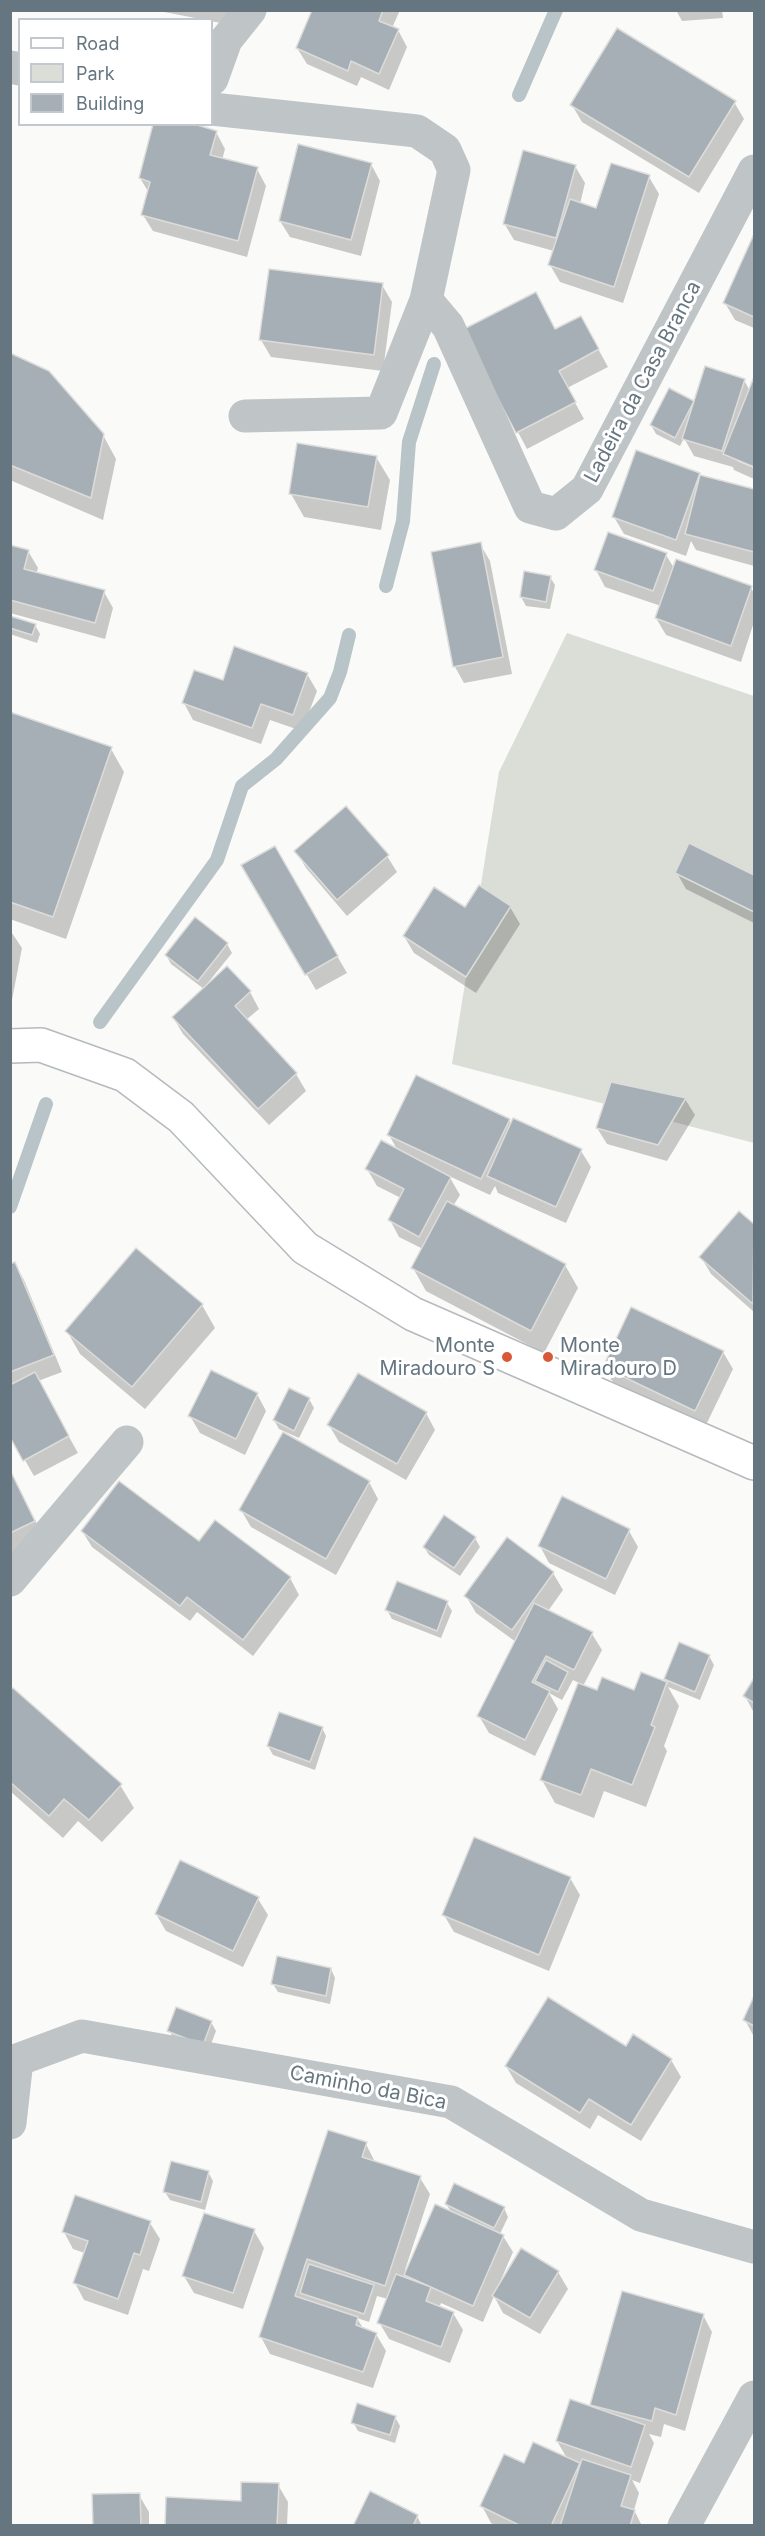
<!DOCTYPE html>
<style>
body{margin:0}
#map{position:relative;width:765px;height:2536px;overflow:hidden;background:#fafaf8;font-family:Inter,sans-serif}
canvas{display:block}
.frame{position:absolute;inset:0;border:12px solid #667681;pointer-events:none}
.legend{position:absolute;left:18px;top:18px;width:195px;height:108px;box-sizing:border-box;background:#fff;border:2px solid #c2c8cd;margin:0;padding:8px 10px;list-style:none;font-size:18px;color:#667681}
.legend li{display:flex;align-items:center;gap:12px;height:30px}
.legend b{width:30px;border:2px solid #c2c8cd}
</style>
<div id="map">
<canvas width="765" height="2536"></canvas>
<div class="frame"></div>
<ul class="legend">
<li><b style="height:8px;background:#fff"></b>Road</li>
<li><b style="height:16px;background:#daded7"></b>Park</li>
<li><b style="height:16px;background:#a6afb5"></b>Building</li>
</ul>
</div>
<script>
const ctx = document.querySelector('canvas').getContext('2d');
ctx.lineJoin = 'round';
function fillPath(path, color) {
  ctx.fillStyle = color;
  ctx.fill(path, 'evenodd');
}
function strokePath(path, color, width, dash) {
  ctx.strokeStyle = color;
  ctx.lineWidth = width;
  ctx.lineCap = dash ? 'butt' : 'round';
  ctx.setLineDash(dash || []);
  ctx.stroke(path);
}
function drawText(font, color, halo, rows, align = 'center') {
  ctx.font = font + ' Inter,sans-serif';
  ctx.lineWidth = 6;
  ctx.setLineDash([]);
  ctx.textBaseline = 'middle';
  ctx.strokeStyle = halo;
  ctx.fillStyle = color;
  for (const [text, x, y, turn = 0] of rows) {
    ctx.save();
    ctx.translate(x, y);
    ctx.rotate((+turn || 0) * Math.PI / 180);
    ctx.textAlign = isNaN(turn) ? turn : align;
    if (halo) ctx.strokeText(text, 0, 0);
    ctx.fillText(text, 0, 0);
    ctx.restore();
  }
}
fillPath(new Path2D(`
 M567,633L754,696V1143L452,1064L499,772Z`), '#daded7');
fillPath(new Path2D(`
 M154,10H233L231,25Z
 M314,10H400L392,28L398,30L407,47L389,90L361,77L357,86L307,64L297,48Z
 M676,10H722L723,18L682,21Z
 M734,102L744,119L699,193L582,122L572,105Z
 M216,132L225,149L222,160L257,169L266,186L247,257L153,231L143,215L149,193L140,178Z
 M371,164L380,181L361,256L290,237L280,221Z
 M575,166L585,183L580,204L597,210L649,177L659,194L623,303L560,282L550,265L554,251L514,240L504,223Z
 M754,238V328L735,320L725,303Z
 M382,285L392,302L383,371L271,357L261,340Z
 M464,331L590,334L608,367L567,388L584,419L527,449Z
 M10,354L103,435L116,459L103,520L10,480Z
 M744,380L750,391L754,381V465L737,458V461L754,468V479L734,470L733,467L694,456L684,438L680,446L656,434L651,425L693,402L695,405Z
 M637,452L699,476L754,490V566L696,550L691,541L686,556L624,534L614,517Z
 M376,457L390,480L381,530L304,517L291,494Z
 M480,544L490,561L512,674L464,683L455,667Z
 M10,546L28,551L38,568L36,574L104,592L113,608L105,639L10,613Z
 M666,555L674,568L751,587L754,594V622L741,662L666,635L656,618L661,606L605,587L596,570Z
 M550,577L555,585L550,609L526,606L521,597Z
 M10,617L35,625L40,634L37,643L10,634Z
 M307,674L317,691L302,731L270,720L261,744L193,720L184,703L224,682Z
 M10,714L111,749L124,772L66,939L10,919Z
 M690,845L754,876V923L686,889L677,873Z
 M274,848L347,973L316,990L243,866Z
 M296,851L387,856L397,872L347,916L306,868Z
 M510,907L520,924L476,993L414,953L404,936Z
 M10,930L22,948L11,1005H10Z
 M227,944L232,953L207,984L250,992L259,1009L246,1020L296,1074L306,1091L269,1125L183,1034L173,1017L204,989L171,964L166,955Z
 M685,1099L695,1115L667,1161L607,1144L597,1128Z
 M509,1120L512,1125L514,1120L581,1151L591,1167L566,1223L498,1193L495,1186L490,1195L449,1176L460,1195L453,1206L565,1265L578,1288L544,1353L426,1291L413,1268L423,1249L399,1237L390,1220L401,1198L377,1186L367,1169L398,1151L389,1135Z
 M739,1213L754,1226V1312L711,1274L701,1257Z
 M15,1264L24,1280L62,1372L38,1381L78,1453L34,1476L10,1434V1265Z
 M202,1305L215,1328L145,1409L80,1354L67,1331Z
 M723,1352L733,1369L705,1427L614,1384L604,1367Z
 M257,1394L266,1411L245,1455L200,1433L190,1416Z
 M309,1399L314,1408L299,1438L279,1429L274,1420Z
 M426,1413L435,1430L406,1480L339,1442L329,1425Z
 M10,1470L44,1538L10,1554Z
 M369,1482L378,1499L336,1575L251,1527L241,1510Z
 M82,1531L200,1543L290,1578L299,1595L253,1656L197,1612L190,1621L92,1547Z
 M629,1531L638,1547L615,1595L549,1563L540,1546Z
 M475,1538L480,1547L460,1576L429,1555L424,1547Z
 M508,1540L553,1573L563,1590L548,1611L592,1634L602,1650L583,1686L598,1692H635L642,1674L668,1684L666,1679L709,1656L714,1665L700,1700L668,1687L679,1706L664,1746L667,1751L646,1807L604,1791L594,1818L555,1803L542,1780L579,1683L573,1680L562,1700L549,1693L558,1709L535,1756L489,1733L479,1716L516,1642L476,1613L466,1596Z
 M447,1603L452,1611L441,1638L392,1619L387,1610Z
 M754,1681V1713L745,1696Z
 M10,1692L120,1785L134,1808L102,1842L78,1821L63,1838L10,1791Z
 M322,1728L326,1736L315,1770L273,1755L268,1746Z
 M570,1878L580,1895L549,1971L454,1932L444,1915Z
 M258,1899L268,1915L243,1967L166,1931L156,1914Z
 M331,1969L335,1978L330,2004L278,1992L273,1984Z
 M754,1999V2037L745,2020Z
 M211,2022L216,2031L208,2052L174,2039L169,2030Z
 M627,2048L671,2060L681,2077L641,2141L598,2115L590,2129L516,2083L506,2066Z
 M366,2144L375,2162L420,2178L430,2194L405,2270L407,2271L452,2213L446,2204L504,2208L508,2217L500,2234L503,2236L513,2252L500,2282L558,2272L568,2289L540,2334L503,2313L494,2296L483,2322L441,2303L439,2308L453,2313L463,2330L450,2363L389,2339L379,2322L388,2299L377,2296L369,2322L357,2318L364,2330L376,2334L386,2351L373,2388L270,2354L261,2337Z
 M208,2172L213,2181L205,2210L170,2200L165,2192Z
 M150,2223L160,2239L149,2271L143,2269L128,2315L84,2300L75,2283L85,2253L73,2249L64,2232Z
 M254,2231L264,2248L243,2309L194,2293L184,2276Z
 M703,2315L712,2332L685,2431L664,2424L661,2437L649,2434L654,2443L640,2483L632,2480L639,2493L634,2510L642,2526H496L491,2523L482,2506L524,2465L568,2460L557,2441L594,2409L592,2405Z
 M395,2417L400,2426L395,2443L358,2431L353,2422Z
 M278,2485L288,2502L287,2526H167L242,2503Z
 M139,2495L149,2512V2526H94Z
 M417,2516L422,2526H355Z`), '#0003');
strokePath(new Path2D(`
 M519,95L556,10
 M386,586L403,521L409,442L434,364
 M100,1022L217,860L242,786L276,759L330,698L340,672L349,635
 M10,1207L46,1104`), '#b8c4c8', 14);
const building = new Path2D(`
 M312,10H383L379,21L399,29L379,74L351,61L348,71L296,48Z
 M617,28L736,101L689,177L570,105Z
 M153,124H194L217,131L210,155L258,167L238,241L141,215L150,182L139,178Z
 M298,144L372,163L351,240L279,221Z
 M523,150L576,165L556,238L503,224Z
 M611,163L650,175L614,287L548,265L570,199L596,208Z
 M754,234V317L723,303Z
 M269,269L383,283L374,355L259,340Z
 M536,292L555,329L581,316L599,349L559,371L576,402L516,433L462,330Z
 M10,353L49,371L104,434L91,498L10,465Z
 M705,366L745,379L722,451L682,439Z
 M754,377V467L723,454Z
 M669,388L694,401L675,438L650,425Z
 M297,443L377,456L368,507L289,494Z
 M636,450L700,473L676,540L612,517Z
 M700,475L754,489V552L685,534Z
 M608,532L667,553L653,591L594,570Z
 M481,542L503,657L453,667L431,552Z
 M10,545L29,550L24,569L105,590L95,623L10,600Z
 M676,559L752,586L731,646L655,618Z
 M524,571L551,576L546,602L520,597Z
 M10,616L36,624L32,635L10,628Z
 M234,646L308,673L293,715L261,704L252,728L182,703L194,670L223,680Z
 M10,712L112,747L53,917L10,902Z
 M346,806L389,855L337,900L294,851Z
 M689,843L754,875V912L675,873Z
 M275,846L338,956L305,975L241,865Z
 M479,885L511,906L466,977L403,936L434,887L465,907Z
 M195,917L228,943L198,981L165,955Z
 M227,966L251,991L235,1006L297,1073L258,1109L172,1017Z
 M416,1075L510,1119L481,1179L387,1135Z
 M611,1082L686,1098L658,1145L596,1128Z
 M513,1118L582,1149L556,1207L487,1176Z
 M381,1140L451,1177L419,1237L388,1220L404,1189L365,1169Z
 M447,1201L566,1264L531,1331L411,1268Z
 M739,1211L754,1224L753,1304L699,1257Z
 M136,1248L203,1304L132,1387L65,1331Z
 M15,1262L54,1355L10,1372V1264Z
 M631,1307L724,1351L695,1411L603,1367Z
 M211,1370L258,1393L236,1439L188,1416Z
 M35,1372L69,1436L23,1461L10,1437V1385Z
 M358,1373L427,1412L397,1464L327,1425Z
 M289,1388L310,1398L294,1431L273,1420Z
 M283,1432L370,1481L326,1559L239,1510Z
 M10,1470L35,1521L10,1533Z
 M119,1481L199,1541L215,1520L291,1577L243,1640L187,1597L180,1606L81,1531Z
 M562,1496L630,1529L606,1579L538,1546Z
 M444,1515L476,1537L454,1568L423,1547Z
 M507,1537L554,1572L512,1630L464,1596Z
 M397,1581L448,1601L437,1631L385,1610Z
 M534,1603L593,1632L574,1670L546,1656L532,1682L550,1691L525,1740L477,1716Z
 M679,1642L710,1655L695,1692L664,1679Z
 M546,1660L568,1672L558,1692L535,1681Z
 M641,1672L667,1682L651,1725L655,1727L632,1785L591,1769L581,1795L540,1780L578,1683L597,1690L602,1677L634,1690Z
 M754,1678V1703L743,1696Z
 M13,1688L122,1784L89,1820L64,1799L49,1816L10,1782V1690Z
 M279,1712L323,1727L310,1762L267,1746Z
 M474,1837L571,1877L539,1955L442,1915Z
 M180,1860L259,1897L233,1951L155,1914Z
 M277,1956L331,1968L326,1996L271,1984Z
 M754,1996V2026L743,2020Z
 M548,1997L626,2046L633,2034L672,2059L631,2125L589,2099L580,2113L505,2066Z
 M176,2007L212,2021L203,2045L167,2031Z
 M328,2130L367,2142L362,2157L421,2176L385,2286L307,2259L295,2296L358,2317L356,2325L377,2333L363,2372L259,2337Z
 M171,2161L209,2171L201,2202L163,2192Z
 M454,2183L505,2207L494,2228L445,2204Z
 M75,2195L151,2221L140,2255L134,2253L118,2299L73,2283L88,2241L62,2232Z
 M435,2204L504,2235L473,2306L404,2275Z
 M204,2213L255,2229L233,2293L182,2276Z
 M521,2248L559,2271L530,2318L492,2296Z
 M309,2264L374,2285L364,2314L300,2293Z
 M396,2274L431,2287L426,2301L454,2312L441,2347L377,2323Z
 M622,2291L704,2314L676,2415L655,2408L652,2421L590,2405Z
 M570,2399L645,2425L631,2467L556,2441Z
 M357,2403L396,2416L390,2435L351,2423Z
 M533,2442L580,2463L551,2526H521L480,2506L504,2454L524,2463Z
 M582,2459L631,2475L621,2506L635,2510L630,2526H560Z
 M241,2482L279,2483L277,2526H165L166,2497L241,2501Z
 M370,2491L418,2515L413,2526H353Z
 M140,2493L141,2526H93L92,2494Z`);
fillPath(building, '#a6afb5');
strokePath(building, '#dcdcda', 1.5);
const secondary = new Path2D(`
 M10,1046L41,1045L125,1075L181,1117L305,1248L413,1314L754,1463`);
strokePath(secondary, '#b4babe', 36);
strokePath(new Path2D(`
 M10,67L20,69
 M212,79L226,40L250,10
 M212,109L417,131L445,150L454,170L426,300L381,413L245,416
 M426,300L448,326L530,507L556,514L587,489L754,171
 M10,1580L127,1442
 M10,2123L17,2060L82,2036L451,2102L641,2215L754,2247
 M684,2526L754,2397`), '#bfc4c7', 33);
strokePath(secondary, '#fff', 33);
for (const [x, y, r, color] of [
 [507,1357,6,"#da5837"],
 [548,1357,6,"#da5837"]
]) {
  const dot = new Path2D();
  dot.arc(x, y, r, 0, 2 * Math.PI);
  ctx.fillStyle = color;
  ctx.fill(dot);
  strokePath(dot, '#fff', 2);
}
drawText('20px', '#667681', '#fff', [
 ["Ladeira da Casa Branca",643,382,-62],
 ["Caminho da Bica",368,2088,11]
]);
drawText('20px', '#667681', '#fff', [
 ["Monte",495,1346],
 ["Miradouro S",495,1369],
 ["Monte",560,1346,"left"],
 ["Miradouro D",560,1369,"left"]
], 'right');
</script>
